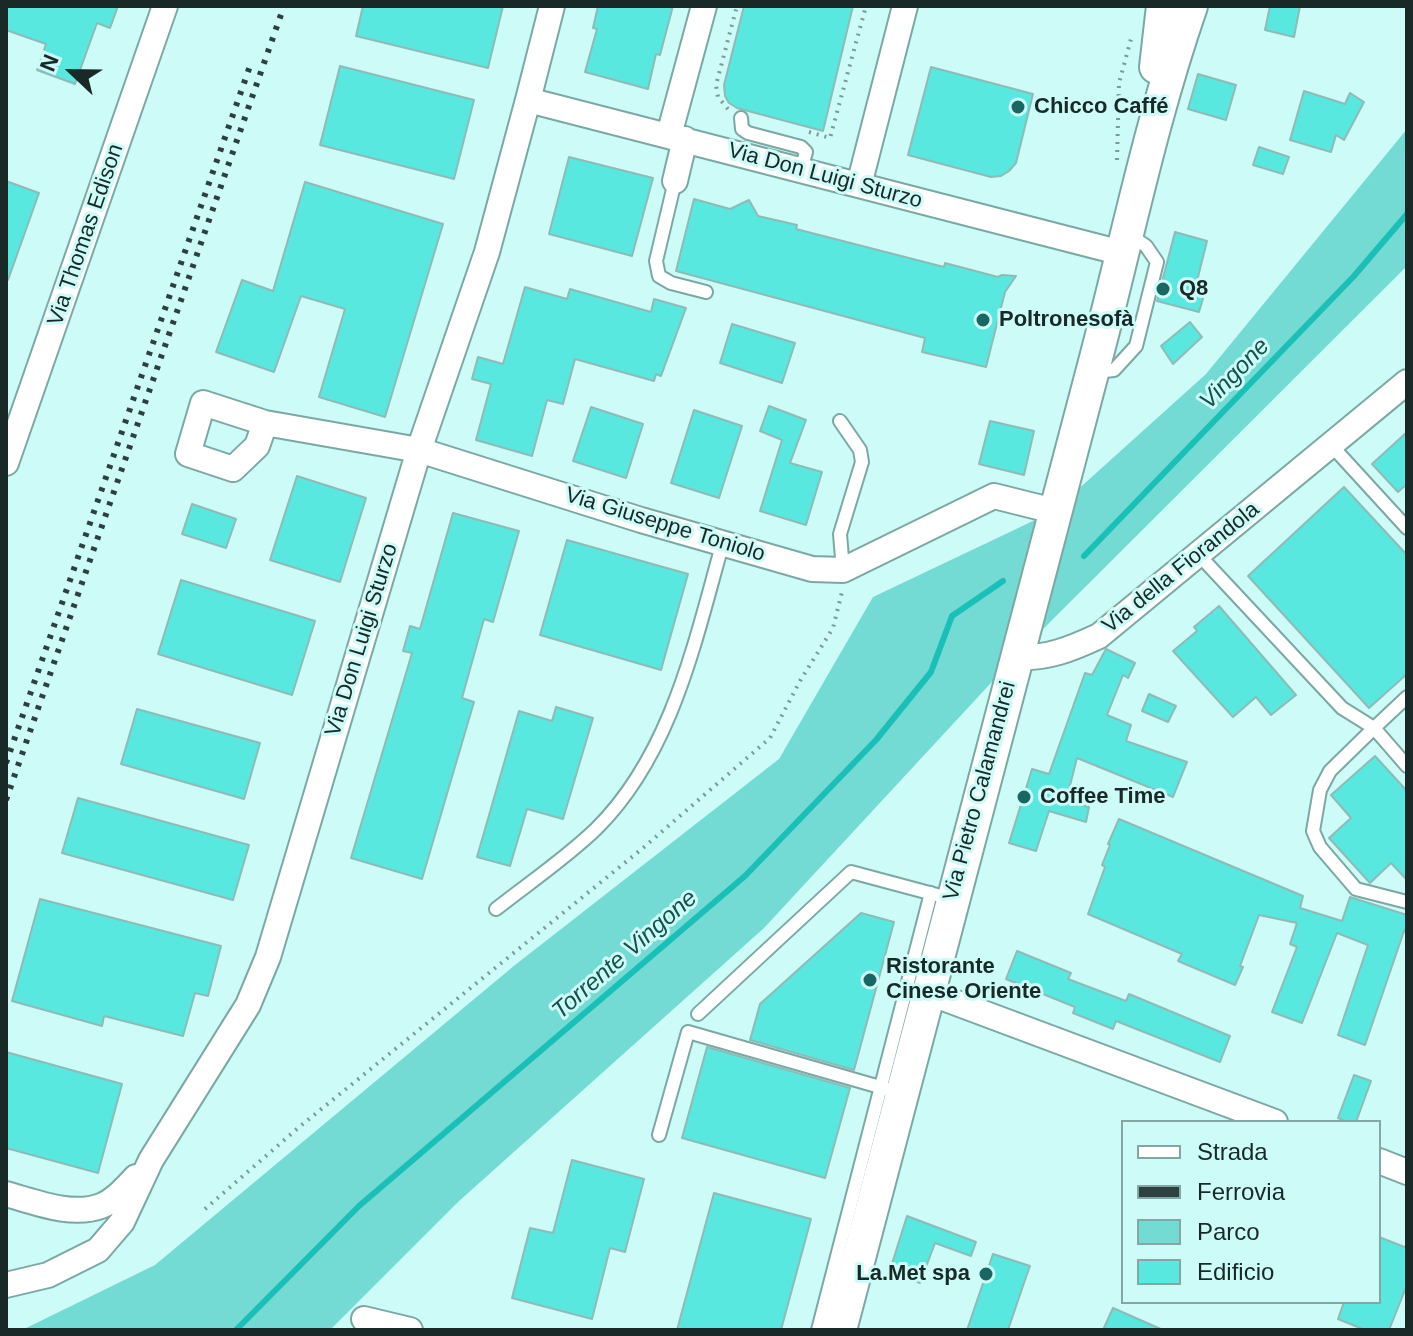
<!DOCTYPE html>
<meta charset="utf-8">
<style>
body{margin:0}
#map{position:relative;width:1413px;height:1336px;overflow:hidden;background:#cdfbf7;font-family:Arial,sans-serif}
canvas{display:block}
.frame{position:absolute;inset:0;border:8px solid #182928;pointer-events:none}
.legend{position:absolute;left:1121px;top:1120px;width:260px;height:184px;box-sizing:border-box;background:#cdfbf7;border:2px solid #85a7a4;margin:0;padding:10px 14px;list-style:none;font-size:24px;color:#182928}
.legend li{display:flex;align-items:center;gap:16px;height:40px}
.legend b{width:40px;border:2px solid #85a7a4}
.north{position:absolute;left:32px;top:32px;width:80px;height:80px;-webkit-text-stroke:6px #cdfbf7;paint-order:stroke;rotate:292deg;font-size:22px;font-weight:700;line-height:32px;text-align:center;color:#182928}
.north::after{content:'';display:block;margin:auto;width:28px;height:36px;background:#182928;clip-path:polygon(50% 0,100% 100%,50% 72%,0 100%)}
</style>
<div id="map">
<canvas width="1413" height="1336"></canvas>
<div class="frame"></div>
<ul class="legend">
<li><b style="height:10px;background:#fff"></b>Strada</li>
<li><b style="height:10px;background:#2c403f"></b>Ferrovia</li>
<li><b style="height:22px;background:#74dbd4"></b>Parco</li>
<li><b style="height:22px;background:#58e8df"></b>Edificio</li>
</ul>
<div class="north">N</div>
</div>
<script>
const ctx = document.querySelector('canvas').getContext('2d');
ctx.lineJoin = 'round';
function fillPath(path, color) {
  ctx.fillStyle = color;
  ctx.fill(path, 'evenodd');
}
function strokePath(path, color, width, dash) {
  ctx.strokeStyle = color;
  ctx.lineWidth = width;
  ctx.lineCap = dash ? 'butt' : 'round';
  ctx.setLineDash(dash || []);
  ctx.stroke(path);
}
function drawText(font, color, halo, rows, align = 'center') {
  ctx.font = font + ' Arial,sans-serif';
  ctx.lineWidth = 6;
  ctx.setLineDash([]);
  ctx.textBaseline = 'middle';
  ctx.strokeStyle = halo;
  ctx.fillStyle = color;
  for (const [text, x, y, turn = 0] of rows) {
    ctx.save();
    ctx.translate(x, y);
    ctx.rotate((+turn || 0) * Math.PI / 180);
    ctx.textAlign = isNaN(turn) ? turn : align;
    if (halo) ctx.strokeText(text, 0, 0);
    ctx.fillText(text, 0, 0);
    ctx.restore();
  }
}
fillPath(new Path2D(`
 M1407,129V266L1015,657L764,928L458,1202L330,1330H22L155,1265L515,965L779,759L873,597L1054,511L1206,374Z`), '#74dbd4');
strokePath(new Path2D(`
 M1084,556L1354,276L1407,214
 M236,1330L359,1206L745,876L876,740L931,672L952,616L1003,581`), '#1ac0b8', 6);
const building = new Path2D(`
 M6,6H118L110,28L97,23L75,84L37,70L46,44L6,30Z
 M363,6H503L488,68L356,36Z
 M598,6H673L660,55L656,54L648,89L585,72L597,29L593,28Z
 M744,6H853L823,131L737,108L729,103L725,96L724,85Z
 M1270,6H1300L1294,37L1265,30Z
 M340,66L474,100L454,179L320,145Z
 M931,67L1033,94L1016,163L1009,171L1001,176L991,177L908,155Z
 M1198,74L1236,85L1226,120L1188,109Z
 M1304,91L1345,104L1350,93L1364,102L1344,140L1336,135L1331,152L1290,140Z
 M1259,147L1289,157L1283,174L1253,165Z
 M569,157L653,178L632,256L549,234Z
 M6,181L39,193L8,280H6Z
 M305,182L443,224L385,417L319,397L345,309L301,296L274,372L216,352L242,280L273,291Z
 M694,199L730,209L749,200L758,216L797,225L796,229L944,267L945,263L998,277L1002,275L1016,276L1005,292L986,367L922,352L925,338L676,271Z
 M1175,232L1207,241L1196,285L1206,288L1199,312L1157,301Z
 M525,287L567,299L570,289L651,312L654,299L686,308L661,376L656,374L654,381L575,359L563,404L547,400L532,456L476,440L491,384L472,379L478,357L503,364Z
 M1190,322L1202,337L1173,364L1161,346Z
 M732,324L795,343L782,383L720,363Z
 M769,406L806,420L790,463L822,472L806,525L760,511L782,440L760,431Z
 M591,407L643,424L626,478L573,461Z
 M694,410L742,426L719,498L671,483Z
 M990,421L1034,431L1024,475L979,464Z
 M1407,432V484L1398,492L1372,464Z
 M297,476L366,498L340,582L270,560Z
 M1344,487L1407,555V674L1369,708L1248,576Z
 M192,504L236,519L226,548L182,534Z
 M453,513L519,531L493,622L484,619L462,698L474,702L422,879L351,858L412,653L403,651L410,626L420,629Z
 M567,540L688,574L661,670L540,635Z
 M181,580L315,621L292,695L158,654Z
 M1219,606L1296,695L1271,715L1256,697L1233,717L1173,651L1197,631L1194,627Z
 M1106,649L1135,663L1128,678L1123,675L1107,715L1131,725L1126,741L1187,762L1173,797L1077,758L1066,801L1089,807L1086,822L1049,811L1036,851L1009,843L1032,769L1049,774L1085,673L1092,675Z
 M1149,694L1176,706L1168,722L1142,711Z
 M556,707L593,718L563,819L527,809L510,866L477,857L519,711L552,721Z
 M137,709L260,743L244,799L121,764Z
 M1375,756L1407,791V880L1391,863L1370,883L1329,838L1351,818L1331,795Z
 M78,798L249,845L233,900L62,853Z
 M1119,819L1303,896L1300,908L1342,921L1350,897L1407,915V932L1404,931L1365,1045L1338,1035L1368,945L1337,933L1302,1023L1272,1012L1297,947L1290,944L1297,923L1259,915L1240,966L1243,967L1235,985L1178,961L1182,954L1088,914L1105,867L1102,865L1110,845L1108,844Z
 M40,899L221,946L208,996L195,993L183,1036L104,1016L102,1026L12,1001Z
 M861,913L894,922L854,1070L750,1040L760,1004Z
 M1017,951L1071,973L1068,979L1126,1001L1129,994L1230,1036L1220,1062L1116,1021L1113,1029L1073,1013L1075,1007L1006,979Z
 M707,1047L850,1088L825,1178L682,1138Z
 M6,1052L122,1084L98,1173L6,1148Z
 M1354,1075L1371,1081L1356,1122H1348L1338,1118Z
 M572,1160L644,1179L625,1252L610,1248L592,1319L512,1298L530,1228L553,1233Z
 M714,1193L811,1219L781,1330H677Z
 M907,1216L976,1242L971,1256L935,1243L920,1283L890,1270Z
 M1379,1237L1407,1248V1285L1389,1330H1365L1338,1319L1344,1302H1379Z
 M993,1254L1030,1266L1025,1280L1008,1330H967Z
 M1113,1308L1163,1330H1103Z`);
fillPath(building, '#58e8df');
strokePath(building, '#8ebbb7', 2);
const service = new Path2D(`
 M741,118L742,129L748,133L801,147L806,152L801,170
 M675,181L656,261L659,276L671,283L706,292
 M1095,372L1114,370L1136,346L1157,262L1146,246L1130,235
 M840,421L860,450L862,462L840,534L843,570
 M1331,445L1407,528
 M1198,554L1342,708L1374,728L1330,771L1320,790L1313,831L1320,847L1356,889L1407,902
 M1407,697L1374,728L1407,766
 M496,909C529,883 566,858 596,829C672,754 695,641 723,542
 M698,1014L851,872L937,895
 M659,1135L688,1032L887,1089
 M818,1330L931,893`);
const minor = new Path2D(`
 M528,100L552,6
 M669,135L704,6
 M675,181L685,139
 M859,185L905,6
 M265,423L257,446L233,469L188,454L203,403L265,423L419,450L641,520L812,569L843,570L994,496L1054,511
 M6,463L165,6
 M1015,657C1047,659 1071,649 1099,636L1407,382
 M927,992L1275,1122
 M1379,1161L1407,1172
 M6,1194C35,1202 72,1217 101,1206C116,1200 126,1187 136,1177
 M6,1285L48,1275L98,1250L122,1222L151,1160L248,1005L268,957L419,450L487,252L528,100L1122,253
 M364,1319L410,1330`);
const secondary = new Path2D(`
 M1156,67L1163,6
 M840,1330C924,1006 1010,682 1096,358C1127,240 1151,121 1191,6`);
strokePath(service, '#7ca8a4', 16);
strokePath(minor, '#7ca8a4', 28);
strokePath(secondary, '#7ca8a4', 36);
strokePath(new Path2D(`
 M728,109L718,97L716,85L737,6
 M809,132L830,138L866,6
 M1117,160L1119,83L1131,39
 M205,1209L298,1128L643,848L770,738L800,681L833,628L842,592`), '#799a97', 4, [2, 6]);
strokePath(service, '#fff', 12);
strokePath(minor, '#fff', 24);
strokePath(secondary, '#fff', 32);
strokePath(new Path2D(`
 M6,763L250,66
 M6,800L284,6`), '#2c403f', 6, [4, 8]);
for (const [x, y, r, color] of [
 [1018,107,8,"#196662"],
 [1163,289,8,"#196662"],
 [983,320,8,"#196662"],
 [1024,797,8,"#196662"],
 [870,980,8,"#196662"],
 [986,1274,8,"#196662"]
]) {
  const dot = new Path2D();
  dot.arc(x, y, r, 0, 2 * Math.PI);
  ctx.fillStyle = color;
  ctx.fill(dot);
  strokePath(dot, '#cdfbf7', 3);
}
drawText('bold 22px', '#182928', '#cdfbf7', [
 ["Chicco Caffé",1034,107],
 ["Q8",1179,289],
 ["Poltronesofà",999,320],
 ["Coffee Time",1040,797],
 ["Ristorante",886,967],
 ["Cinese Oriente",886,992],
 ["La.Met spa",970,1274,"right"]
], 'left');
drawText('22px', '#182928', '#cdfbf7', [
 ["Via Don Luigi Sturzo",825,176,15],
 ["Via Thomas Edison",86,235,-71],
 ["Via Giuseppe Toniolo",665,525,17],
 ["Via della Fiorandola",1181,568,-39],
 ["Via Don Luigi Sturzo",362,640,-73],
 ["Via Pietro Calamandrei",980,791,-75]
]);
drawText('italic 24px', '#13524e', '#cdfbf7', [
 ["Vingone",1235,374,-46],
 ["Torrente Vingone",625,955,-41]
]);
</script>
